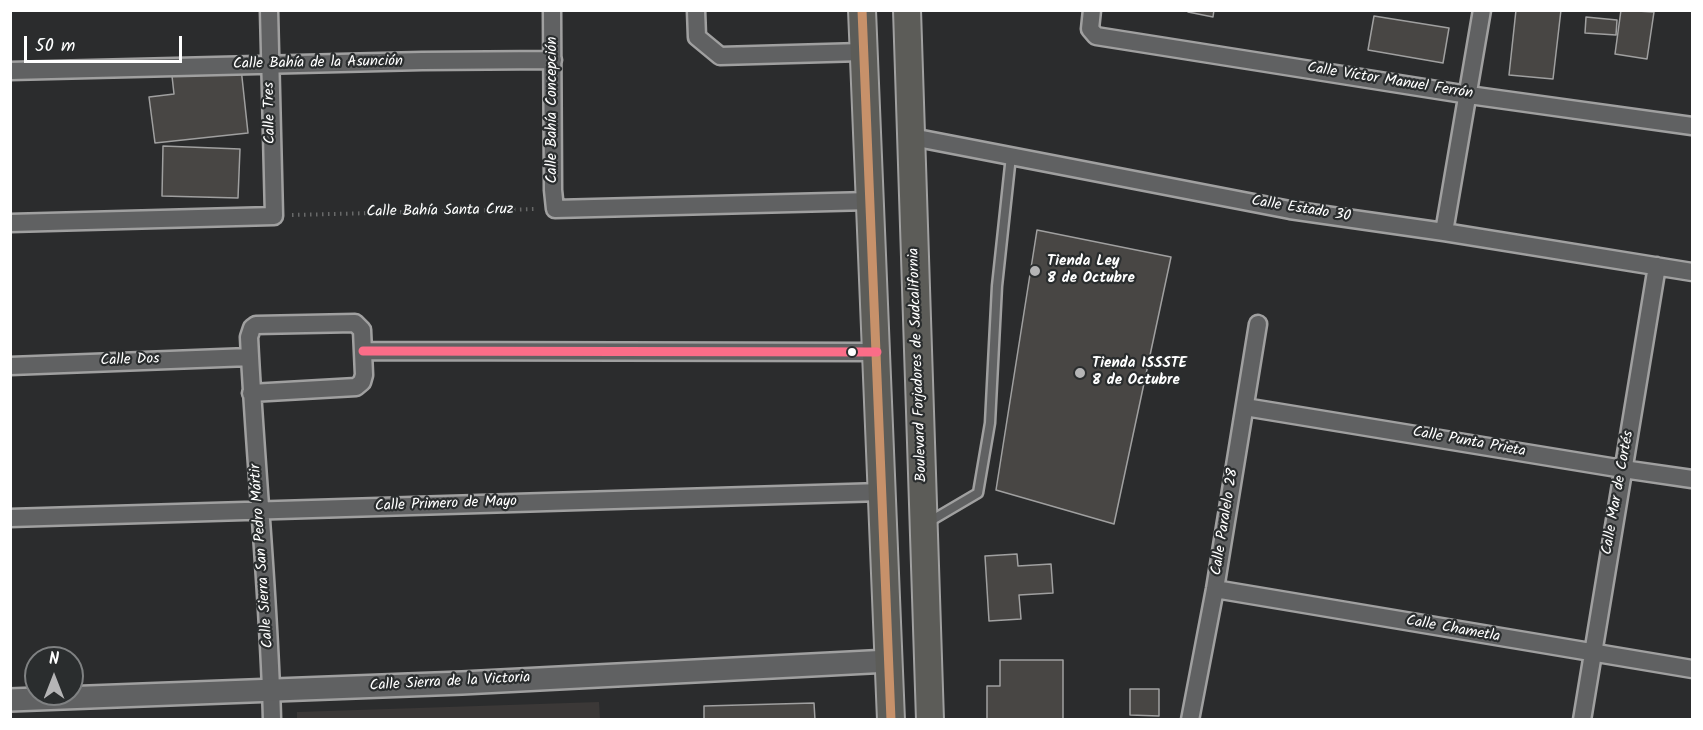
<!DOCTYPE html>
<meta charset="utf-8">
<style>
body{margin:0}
#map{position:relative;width:1703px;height:730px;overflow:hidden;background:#2b2c2d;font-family:Kalam,sans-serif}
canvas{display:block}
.frame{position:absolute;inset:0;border:12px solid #fff;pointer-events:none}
.north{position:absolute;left:24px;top:646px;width:60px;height:60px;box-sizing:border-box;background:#2a2d2e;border:2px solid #7f8182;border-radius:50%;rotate:0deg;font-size:16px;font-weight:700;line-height:24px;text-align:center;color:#fff}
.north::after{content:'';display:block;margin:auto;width:21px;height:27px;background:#b5b5b6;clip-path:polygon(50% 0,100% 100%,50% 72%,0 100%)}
.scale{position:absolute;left:24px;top:36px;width:158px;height:27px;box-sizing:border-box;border:3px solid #fff;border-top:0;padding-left:8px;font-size:18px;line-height:21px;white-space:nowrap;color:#fff;-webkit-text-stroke:4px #2a2d2e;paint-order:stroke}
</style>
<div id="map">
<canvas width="1703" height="730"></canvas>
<div class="frame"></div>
<div class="north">N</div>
<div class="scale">50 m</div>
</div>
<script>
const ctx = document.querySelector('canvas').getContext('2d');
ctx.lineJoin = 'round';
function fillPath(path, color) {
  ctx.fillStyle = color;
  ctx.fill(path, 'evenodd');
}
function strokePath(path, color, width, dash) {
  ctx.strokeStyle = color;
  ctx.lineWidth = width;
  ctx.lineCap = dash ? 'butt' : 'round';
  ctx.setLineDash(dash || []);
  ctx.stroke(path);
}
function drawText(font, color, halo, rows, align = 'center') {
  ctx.font = font + ' Kalam,sans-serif';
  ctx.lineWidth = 4.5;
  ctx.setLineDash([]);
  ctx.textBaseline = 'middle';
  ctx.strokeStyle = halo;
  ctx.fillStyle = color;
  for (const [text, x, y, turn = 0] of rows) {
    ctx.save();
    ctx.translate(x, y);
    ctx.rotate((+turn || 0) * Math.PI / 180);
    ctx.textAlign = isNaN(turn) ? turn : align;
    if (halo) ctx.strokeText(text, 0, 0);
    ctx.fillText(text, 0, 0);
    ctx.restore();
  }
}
fillPath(new Path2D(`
 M599,702L600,719H297V712Z`), '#3b3837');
const building = new Path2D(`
 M1188,10H1214L1213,17L1188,12Z
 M1516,10H1561L1553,79L1509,75Z
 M1621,10L1654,12L1647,59L1615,54Z
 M1374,16L1449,28L1443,63L1368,50Z
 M1586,17L1617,20L1616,35L1585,33Z
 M241,68L248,133L155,143L149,97L174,94L172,76Z
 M163,146L240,149L238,198L162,196Z
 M1037,230L1171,257L1114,524L996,490Z
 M1017,554L1018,566L1051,564L1053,593L1019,595L1021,619L989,621L985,556Z
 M1000,660H1063V720H987V686H1000Z
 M1130,689H1159V716L1130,715Z
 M814,703L815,720H704V706Z`);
fillPath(building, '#484644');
strokePath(building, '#a0a0a0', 1.5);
const service = new Path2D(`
 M927,523L978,493L990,423L997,286L1011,156`);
const minor = new Path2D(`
 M552,10L553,190L555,209L870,201
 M696,10L697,37L720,56L862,52
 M1092,10L1090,29L1096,36L1469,95L1692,126
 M10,71L422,61L553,60
 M912,137L1290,210L1444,232L1692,272
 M10,223L274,216L269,10
 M1444,232L1482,10
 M363,351L877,352
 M10,366L250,357
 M251,393L356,387L362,382L364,375L362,330L355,323L256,325L252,328L249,337C255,464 269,592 272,720
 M1245,407L1623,469L1692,479
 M10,518L882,492
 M1215,589L1692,669
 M1190,720L1215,589L1258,324
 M1582,720L1657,266`);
const tertiary = new Path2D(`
 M10,700L462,683L889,661`);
const primary = new Path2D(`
 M862,10L891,720
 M907,10L930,720`);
strokePath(service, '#a0a0a0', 13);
strokePath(minor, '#a0a0a0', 21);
strokePath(tertiary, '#a0a0a0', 26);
strokePath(primary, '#a0a0a0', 30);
strokePath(new Path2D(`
 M292,215L537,209`), '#686969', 4, [1.5, 4.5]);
strokePath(service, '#606162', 8);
strokePath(minor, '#606162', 16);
strokePath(tertiary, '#606162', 21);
strokePath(primary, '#5c5c58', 26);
strokePath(new Path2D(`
 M862,10L891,720`), '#c7916a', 9);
strokePath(new Path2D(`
 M363,351L877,352`), '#fb6d88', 9);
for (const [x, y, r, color] of [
 [1035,271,6,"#b5b5b6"],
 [852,352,5,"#fff"],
 [1080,373,6,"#b5b5b6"]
]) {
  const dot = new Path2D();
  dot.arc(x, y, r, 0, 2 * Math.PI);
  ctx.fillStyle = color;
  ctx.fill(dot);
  strokePath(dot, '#2a2d2e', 2);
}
drawText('15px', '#fff', '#2a2d2e', [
 ["Calle Bahía de la Asunción",318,64,-1],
 ["Calle Víctor Manuel Ferrón",1390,82,9],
 ["Calle Bahía Concepción",553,110,-90],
 ["Calle Tres",271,113,-91],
 ["Calle Estado 30",1301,210,9],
 ["Calle Bahía Santa Cruz",440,212,-1],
 ["Calle Dos",130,361,-2],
 ["Boulevard Forjadores de Sudcalifornia",919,365,-92],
 ["Calle Punta Prieta",1469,443,10],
 ["Calle Mar de Cortés",1619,493,-80],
 ["Calle Primero de Mayo",446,505,-2],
 ["Calle Paralelo 28",1226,522,-81],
 ["Calle Sierra San Pedro Mártir",263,556,-94],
 ["Calle Chametla",1453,630,10],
 ["Calle Sierra de la Victoria",450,683,-3]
]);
drawText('bold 15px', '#fff', '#2a2d2e', [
 ["Tienda Ley",1047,262],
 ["8 de Octubre",1047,279],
 ["Tienda ISSSTE",1092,364],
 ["8 de Octubre",1092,381]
], 'left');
</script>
